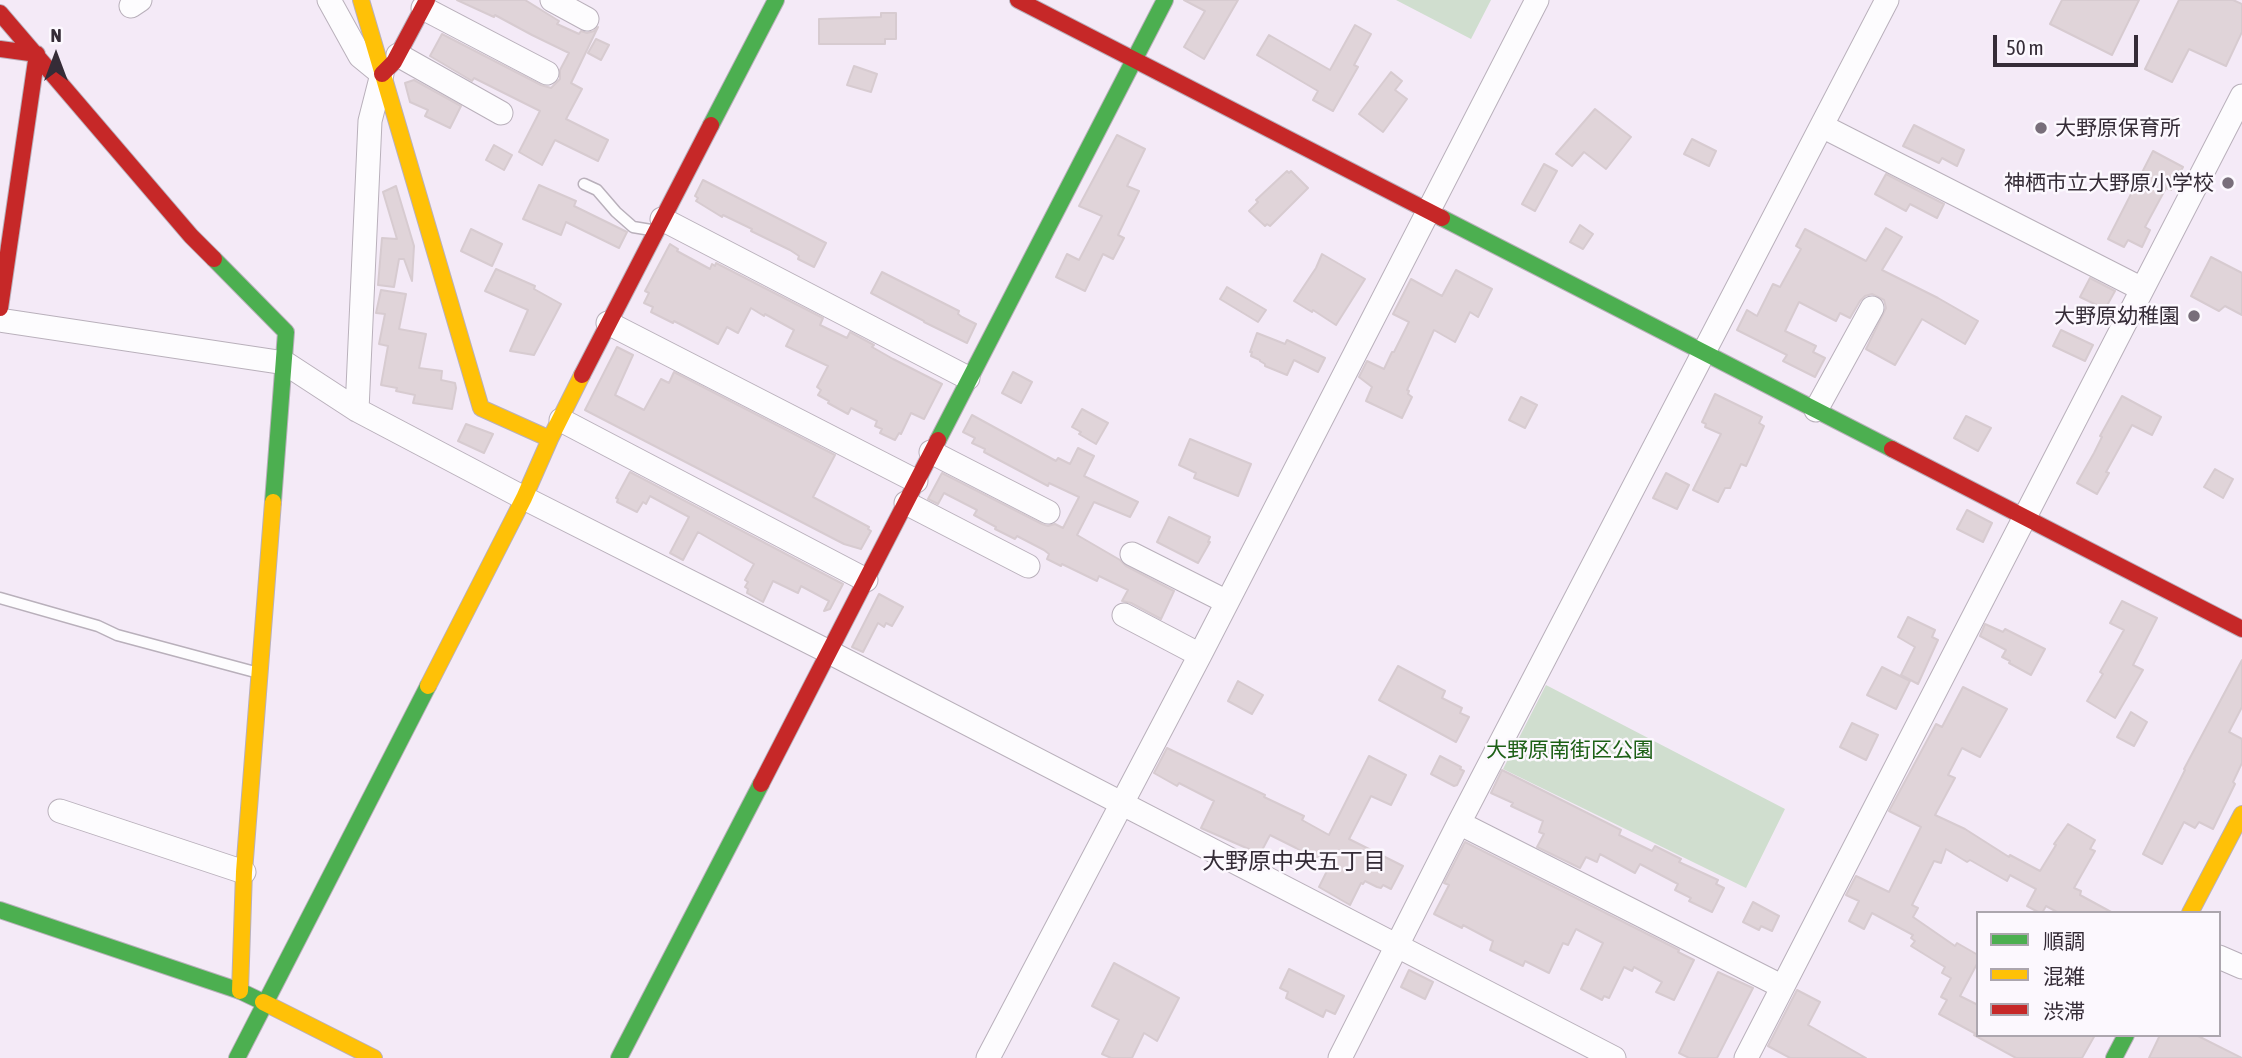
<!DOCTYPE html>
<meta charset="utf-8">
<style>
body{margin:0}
#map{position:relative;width:2242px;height:1058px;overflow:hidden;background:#f4eaf7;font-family:"Asap Condensed","Noto Sans JP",sans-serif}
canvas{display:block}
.legend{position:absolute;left:1976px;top:911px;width:245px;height:126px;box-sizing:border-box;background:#fcf8fe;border:2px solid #aca6ae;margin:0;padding:9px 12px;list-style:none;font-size:21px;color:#352c37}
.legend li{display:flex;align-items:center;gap:14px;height:35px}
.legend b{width:35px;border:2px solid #aca6ae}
.north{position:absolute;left:21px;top:21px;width:70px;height:70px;-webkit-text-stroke:5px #fcf8fe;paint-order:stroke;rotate:0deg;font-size:19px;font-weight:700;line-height:28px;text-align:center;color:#352c37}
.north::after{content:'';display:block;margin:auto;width:24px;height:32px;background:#352c37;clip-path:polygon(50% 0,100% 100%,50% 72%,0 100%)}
.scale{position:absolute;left:1993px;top:35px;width:145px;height:32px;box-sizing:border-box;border:4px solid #352c37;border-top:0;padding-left:9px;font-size:21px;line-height:24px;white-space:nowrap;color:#352c37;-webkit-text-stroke:5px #fcf8fe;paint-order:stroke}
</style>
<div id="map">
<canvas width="2242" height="1058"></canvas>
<ul class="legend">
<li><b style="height:9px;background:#4caf50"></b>順調</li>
<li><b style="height:9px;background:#ffc107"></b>混雑</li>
<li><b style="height:9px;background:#c62828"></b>渋滞</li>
</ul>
<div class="north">N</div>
<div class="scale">50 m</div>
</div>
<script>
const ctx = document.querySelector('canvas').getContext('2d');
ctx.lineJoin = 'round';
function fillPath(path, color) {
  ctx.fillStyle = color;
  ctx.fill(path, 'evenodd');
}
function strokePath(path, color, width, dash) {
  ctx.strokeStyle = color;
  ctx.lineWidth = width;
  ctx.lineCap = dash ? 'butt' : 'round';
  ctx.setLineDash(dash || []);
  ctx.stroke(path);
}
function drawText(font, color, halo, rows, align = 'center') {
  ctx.font = font + ' "Asap Condensed","Noto Sans JP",sans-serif';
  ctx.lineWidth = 5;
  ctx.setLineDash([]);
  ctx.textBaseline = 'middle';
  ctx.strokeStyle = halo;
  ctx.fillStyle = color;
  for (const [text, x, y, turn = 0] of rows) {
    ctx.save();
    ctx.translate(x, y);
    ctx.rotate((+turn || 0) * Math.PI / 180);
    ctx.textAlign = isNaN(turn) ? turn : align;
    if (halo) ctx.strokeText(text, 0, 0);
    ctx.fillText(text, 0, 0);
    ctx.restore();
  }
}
fillPath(new Path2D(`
 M1396,0H1491L1471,39Z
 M1546,685L1785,809L1746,888L1503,769Z`), '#d0decf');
const building = new Path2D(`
 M457,0H525L559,21L557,24L579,34L581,31L587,33L594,31L598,27L571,83L582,89L566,119L608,140L598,161L555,140L542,165L519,152L540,111L474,78L472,81L430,56L442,34L541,85L551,88L560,79V70L569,53L532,35L495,15L494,17Z
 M1184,0H1238L1204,59L1184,47L1205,11Z
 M2062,0H2139L2112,55L2050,24Z
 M2179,0H2233L2242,4V32L2226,66L2189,49L2172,82L2145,69Z
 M881,13H896V39H885V44H819V19L881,17Z
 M1355,25L1371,34L1354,65L1358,67L1333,111L1313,100L1318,91L1257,55L1269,35L1330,70Z
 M596,39L609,45L601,60L588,53Z
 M854,66L877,74L871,92L847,85Z
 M1391,72L1402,81L1395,90L1407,99L1383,132L1359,114Z
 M414,80L461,106L450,128L425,116L428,110L410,102L405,83Z
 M1595,109L1631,137L1606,169L1584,152L1572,166L1556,154Z
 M1914,125L1964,150L1957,166L1942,158L1939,163L1903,146Z
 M1117,135L1145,149L1127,186L1139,191L1118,235L1124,238L1113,259L1103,254L1085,291L1056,277L1067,254L1079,260L1102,216L1079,206Z
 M1692,139L1716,151L1709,166L1684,154Z
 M494,145L512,155L504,170L486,160Z
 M2153,151L2183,167L2171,190L2166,188L2145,227L2150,230L2142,247L2128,240L2124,247L2108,239Z
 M1544,164L1557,171L1535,211L1522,204Z
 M1287,171L1289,173L1291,171L1308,188L1270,226L1267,224L1265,226L1249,211L1258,202L1256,200Z
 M1886,174L1944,204L1937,218L1910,204L1906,211L1875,194Z
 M703,180L826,243L814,267L798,259L799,256L790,250L751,231L752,229L723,215L722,217L696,201L698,198L695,196Z
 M539,185L576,201L574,206L627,232L619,248L566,222L561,235L523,219Z
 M396,186L414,246L412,281L404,259H399L394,287L378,285L382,238L397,239L383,192Z
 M1580,225L1593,234L1583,249L1570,242Z
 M1886,228L1902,237L1882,270L1938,298L1978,321L1965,344L1922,319L1895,365L1866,349L1886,308L1884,300L1872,294L1865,296L1860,301L1850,318L1840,313L1836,321L1799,302L1785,331L1816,346L1813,352L1825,358L1815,377L1783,361L1787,355L1737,330L1747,310L1757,316L1773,284L1780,287L1801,249L1796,246L1805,229L1866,261Z
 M471,229L502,244L492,266L461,251Z
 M670,244L678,249L677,251L710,269L712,264L715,266L716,263L823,318L820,325L847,338L850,332L874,345L872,347L893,359L942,384L924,419L911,413L901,434L899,433L895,440L880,433L882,429L875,426L877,421L851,408L848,414L828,403L829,401L818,395L821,390L817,387L828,366L786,346L794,330L765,314L764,316L751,308L738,333L727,327L718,344L674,321L673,323L651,312L653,307L644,303L649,293L645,291Z
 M1322,254L1365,279L1336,325L1313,310L1312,312L1294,301L1316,268Z
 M2211,257L2242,273V315L2225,306L2219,311L2191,296Z
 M496,269L535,286L534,289L561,304L534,355L510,351L528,310L485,291Z
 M1456,270L1492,289L1478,317L1470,312L1455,342L1434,330L1407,390L1409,391L1408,394L1412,397L1402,418L1366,401L1372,387L1359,377L1367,361L1384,369L1392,352H1394L1409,322L1393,314L1411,279L1442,296Z
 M882,272L959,311L958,314L962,317L976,324L967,343L924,322V321L871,293Z
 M2090,278L2115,291L2105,309L2080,297Z
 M1227,287L1266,310L1258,322L1220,299Z
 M381,290L406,294L399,329L426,334L419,368L442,371L441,380L455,383L456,388L452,409L413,403L415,395L396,391L397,388L381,385L388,346L379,344L385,314L376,313Z
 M2061,330L2093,345L2085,361L2053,346Z
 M1257,333L1285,344L1287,340L1325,358L1318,372L1294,360L1287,375L1265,366V364L1260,361V360L1251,356L1252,352H1250Z
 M617,347L633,355L615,395L644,410L661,379L669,383L674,372L835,455L813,497L869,527L868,529L871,531L861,549L844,544L585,410Z
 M1013,372L1032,382L1021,403L1002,393Z
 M1715,394L1762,417L1759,423L1764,426L1746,466L1741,464L1730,488H1725L1718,502L1693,490L1721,434L1705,427L1706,424L1702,422Z
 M2122,396L2161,417L2152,435L2132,425L2106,472L2109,473L2097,494L2077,483L2094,453L2102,437L2100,436Z
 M1521,397L1537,405L1525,428L1509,420Z
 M1082,409L1108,423L1096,444L1079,434L1081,432L1072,427Z
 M972,415L1056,461L1058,458L1070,464L1078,448L1094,456L1084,476L1138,502L1130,517L1094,502L1077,535L1120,560L1126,566L1174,591L1161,619L1131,603L1122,601L1128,590L1099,576L1097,581L1062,564L1061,566L1047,559L1049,554L1044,550L1017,536L1015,539L995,529L996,527L974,515L977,510L944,493L938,504L928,499L942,473L1042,524L1048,526L1055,524L1063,528L1079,497L1049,483L1048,486L984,452L985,449L972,443L975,438L963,432Z
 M1966,416L1991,428L1978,451L1954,438Z
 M466,424L493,434L484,453L458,441Z
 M1190,439L1251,464L1238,496L1194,478L1196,473L1179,465Z
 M2215,469L2233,479L2223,498L2204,487Z
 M630,472L843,584L830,609L824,611L829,601L801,586L798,593L773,581L763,602L747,593L748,589L745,587L748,582L745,580L754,564L698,532L683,560L670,553L689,517L650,496L646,504L643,502L637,512L617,502L618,499L616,498Z
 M1666,473L1689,485L1677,509L1653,498Z
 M1967,510L1992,523L1983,542L1957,529Z
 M1169,517L1210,537L1208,542H1210L1198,563L1157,542Z
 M879,594L903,607L892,626L886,623L884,627L878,623L863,652L852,647Z
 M2122,601L2157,618L2133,665L2143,670L2115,718L2087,701L2103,674L2100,672L2124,630L2110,623Z
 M1908,617L1935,630L1932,637L1938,640L1918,684L1901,675L1915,647L1898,637Z
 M1985,624L2003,632L2005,629L2045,649L2031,675L2009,663L2010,661L2002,657L2006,650L1980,636Z
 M2242,660V707L2229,732L2242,739V763L2233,782L2235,784L2213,829L2199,822L2195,828L2184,822L2162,864L2143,854L2185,770L2184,769Z
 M1398,666L1445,691L1442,698L1462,708L1460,713L1469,717L1456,742L1379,700Z
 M1882,667L1910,681L1896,709L1867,695Z
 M1238,681L1263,695L1252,714L1228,701Z
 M1963,687L2007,709L1980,757L1962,748L1948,775L1955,778L1935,815L1965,829L2009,857L2010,855L2040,871L2056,845L2054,844L2068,824L2095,840L2090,849L2095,851L2074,888L2081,891L2080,895L2113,913H2059L2046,906L2042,913H2040L2027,906L2036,889L2010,875L2007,881L1970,860L1967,862L1946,849L1941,863L1934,861L1912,905L1918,908L1913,917L1955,946L1957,943L1978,955V962L1960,996L1978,1005V1035L1939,1014L1947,1000L1941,997L1951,978L1942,973L1945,967L1911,946L1915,941L1911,938L1913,935L1872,913L1864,929L1849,921L1859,901L1846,895L1856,876L1889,892L1921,827L1889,811L1936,724L1942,727Z
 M2131,712L2147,722L2134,746L2117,737Z
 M1852,723L1878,735L1866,760L1840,747Z
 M1167,748L1265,795L1264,797L1304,816L1302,820L1329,835L1369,756L1406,775L1391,805L1371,796L1349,839L1403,866L1391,889L1383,885L1381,888L1377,887L1365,881L1363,884L1361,883L1350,905L1319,887L1329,867L1296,848L1270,835L1260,854L1201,828L1214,801L1179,783L1177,786L1154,773Z
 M1440,756L1461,767L1460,769L1464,771L1457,785L1454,786L1431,774Z
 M1502,770L1621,830L1619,835L1652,851L1655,846L1681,859L1679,862L1718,880L1716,884L1724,888L1712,912L1689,901L1691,898L1675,890L1678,884L1640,864L1635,873L1600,854L1597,862L1586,857L1580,868L1537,847L1544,834L1539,832L1543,821L1511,806L1513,803L1491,793Z
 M1465,842L1679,950L1678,952L1694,960L1674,1000L1656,992L1662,982L1634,967L1632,971L1624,967L1609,998L1604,996L1602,1000L1581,989L1603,943L1576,929L1568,945L1563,943L1549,973L1525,961L1523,966L1490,950L1493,941L1463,925L1462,928L1434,914L1449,885L1444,883Z
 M1753,902L1779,916L1772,931L1761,926L1759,930L1743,922Z
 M1114,963L1179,998L1157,1041L1144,1033L1132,1058H1111L1102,1054L1119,1020L1092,1006Z
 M1289,969L1344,996L1335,1014L1326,1010L1323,1017L1286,998L1288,992L1280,988Z
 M1409,970L1433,982L1425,999L1401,987Z
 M1718,972L1753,988L1717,1058H1689L1679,1053Z
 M1797,990L1820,1002L1808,1025L1866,1058H1790L1768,1046Z
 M1974,1035H2095L2082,1058H2016Z
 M2160,1035H2196L2242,1058H2149Z`);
fillPath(building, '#e0d4d9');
strokePath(building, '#d7cbd0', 2);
const lane = new Path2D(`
 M584,184L597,190L616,212L633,227L651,230
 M0,598L98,626L117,635L255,672`);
const street = new Path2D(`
 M329,0L360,56L382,74L370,121L357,410
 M552,0L587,19
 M131,6L140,0
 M423,8L547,73
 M398,55L501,113
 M1822,126L2142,289
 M662,219L968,378
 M0,320L285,363L357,410L524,498L829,652L1614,1058
 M608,323L916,481
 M1816,410L1872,308
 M561,420L866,580
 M931,452L1048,512
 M906,503L1028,566
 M1132,554L1227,602
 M1124,615L1200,655
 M60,811L244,872
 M1459,823L1781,986
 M2219,957L2242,967
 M988,1058L1200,655L1537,0
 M1340,1058L1459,823L1887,0
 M1746,1058L2242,96`);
const fast = new Path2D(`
 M711,125L776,0
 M1442,218L1892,449
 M214,259L286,332L273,502
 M938,440L1165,0
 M0,910L240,991L263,1002
 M237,1058L428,686
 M619,1058L761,784
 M2114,1058L2126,1035`);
const slow = new Path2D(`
 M361,0L481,408L550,439
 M428,686L524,498L550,439L582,375
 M2190,913L2242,814
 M240,991L244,872L273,502
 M263,1002L374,1058`);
const jam = new Path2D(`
 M1018,0L1442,218
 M0,13L191,236L214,259
 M0,49L37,54L0,308
 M382,74L394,62L427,0
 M582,375L711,125
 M1892,449L2242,629
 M761,784L938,440`);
strokePath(lane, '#b9b0bb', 13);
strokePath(street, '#b9b0bb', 25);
strokePath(fast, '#b9b0bb', 18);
strokePath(slow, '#b9b0bb', 18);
strokePath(jam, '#b9b0bb', 18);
strokePath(lane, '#fdfcfe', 10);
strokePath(street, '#fdfcfe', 23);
strokePath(fast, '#4caf50', 16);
strokePath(slow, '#ffc107', 16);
strokePath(jam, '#c62828', 16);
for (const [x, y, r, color] of [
 [2041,128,7,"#786e7a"],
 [2228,183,7,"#786e7a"],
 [2194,316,7,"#786e7a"]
]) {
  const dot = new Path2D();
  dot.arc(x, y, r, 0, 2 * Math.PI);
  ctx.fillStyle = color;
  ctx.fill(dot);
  strokePath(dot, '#fcf8fe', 2.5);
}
drawText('21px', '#352c37', '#fcf8fe', [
 ["大野原保育所",2055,128,"left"],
 ["神栖市立大野原小学校",2214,183],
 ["大野原幼稚園",2180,316]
], 'right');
drawText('21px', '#1d6016', '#fcf8fe', [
 ["大野原南街区公園",1570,750]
]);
drawText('23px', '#352c37', '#fcf8fe', [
 ["大野原中央五丁目",1294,862]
]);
</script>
